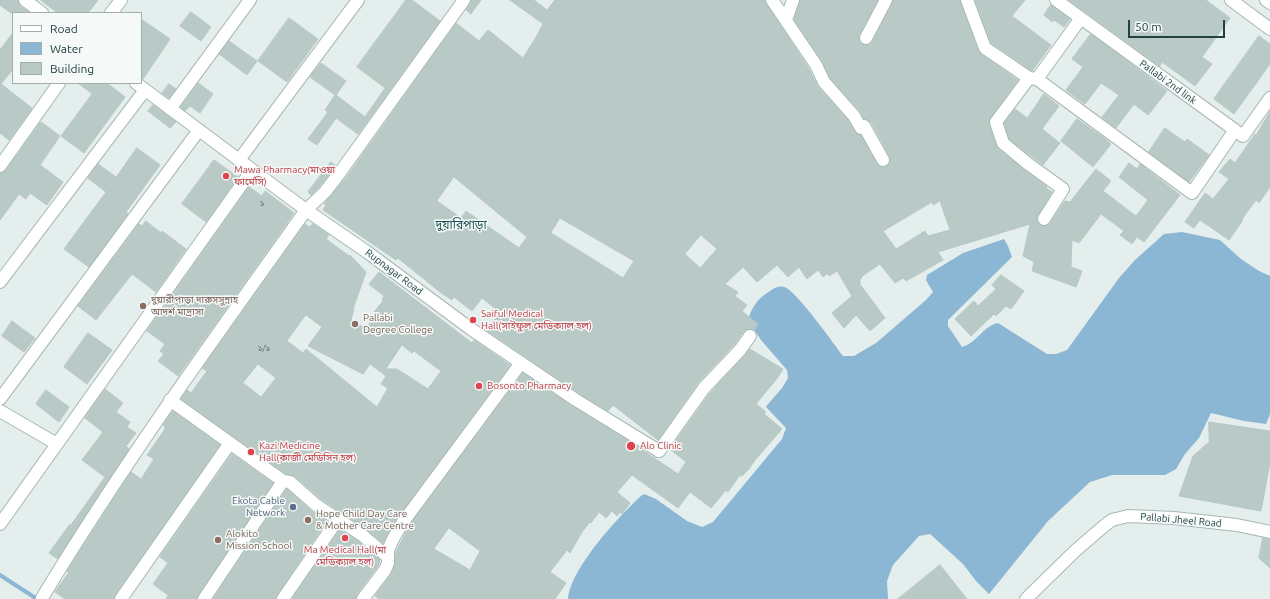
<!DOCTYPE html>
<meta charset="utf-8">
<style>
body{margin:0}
#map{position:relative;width:1270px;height:599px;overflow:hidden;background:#e4eeec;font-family:Ubuntu,sans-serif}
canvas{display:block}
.legend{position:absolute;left:12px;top:12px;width:130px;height:72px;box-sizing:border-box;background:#f5faf9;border:1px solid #a1b0af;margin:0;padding:5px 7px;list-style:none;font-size:12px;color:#224140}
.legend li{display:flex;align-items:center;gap:8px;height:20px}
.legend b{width:20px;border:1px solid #a1b0af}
.scale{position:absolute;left:1128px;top:20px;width:97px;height:18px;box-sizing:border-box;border:2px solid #224140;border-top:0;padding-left:5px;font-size:12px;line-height:14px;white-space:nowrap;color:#224140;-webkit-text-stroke:3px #f5faf9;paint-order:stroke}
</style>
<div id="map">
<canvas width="1270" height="599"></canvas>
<ul class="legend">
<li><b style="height:5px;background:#fff"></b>Road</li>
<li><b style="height:11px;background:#8bb6d4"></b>Water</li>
<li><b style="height:11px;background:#b9c9c6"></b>Building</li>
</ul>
<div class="scale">50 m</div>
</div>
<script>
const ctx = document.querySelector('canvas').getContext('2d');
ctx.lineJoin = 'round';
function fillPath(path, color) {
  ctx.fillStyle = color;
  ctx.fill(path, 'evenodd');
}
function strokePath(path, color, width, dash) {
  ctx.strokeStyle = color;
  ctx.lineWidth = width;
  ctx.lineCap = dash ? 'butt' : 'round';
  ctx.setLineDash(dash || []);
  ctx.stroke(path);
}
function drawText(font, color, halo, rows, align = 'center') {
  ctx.font = font + ' Ubuntu,"Noto Sans Bengali",sans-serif';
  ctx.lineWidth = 3;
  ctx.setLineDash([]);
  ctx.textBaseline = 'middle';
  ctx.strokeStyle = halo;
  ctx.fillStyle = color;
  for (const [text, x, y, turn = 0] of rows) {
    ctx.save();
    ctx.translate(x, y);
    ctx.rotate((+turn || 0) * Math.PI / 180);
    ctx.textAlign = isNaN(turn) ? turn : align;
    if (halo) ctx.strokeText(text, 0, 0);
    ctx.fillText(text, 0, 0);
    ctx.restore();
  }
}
fillPath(new Path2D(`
 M1182,232L1220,240L1241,259L1259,271L1270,276V414L1266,424L1244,421L1211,413L1199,438L1185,454L1176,469L1165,475H1112L1090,482L1048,521L989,594L976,581L963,564L930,534L919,536L893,565L887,581L888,599H568C571,568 618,517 641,496L644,494L656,499L687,521L702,527L713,522L782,439L786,428L766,407L768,404L782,388L788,378L787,370L761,340L748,320C751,309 757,299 767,293C772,290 777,285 784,287C795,289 834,344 843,356H854L876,343L926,300L933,292L926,280L927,275L963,253L1004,239L1008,246L1012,257L948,320V326L962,347C977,343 983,326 998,323L1047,354H1056L1067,350L1119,278L1135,260L1164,234Z`), '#8bb6d4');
strokePath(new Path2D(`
 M0,575L37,599`), '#8bb6d4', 4);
const building = new Path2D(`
 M0,0H18L20,6L30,13H11L0,5Z
 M41,0H98L88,13H58Z
 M406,0H412L440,21L358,134L336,118L317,145L308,139L328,112L325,110L335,95L310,77L321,63L346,81L336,95L365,117L385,88L357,67Z
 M471,0H481L471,14L466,10Z
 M510,0H534L547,10L555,0H765L766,4L809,69L818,87L848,120L855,132L861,135L877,164L880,167H883L890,163V157L871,122L864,119L860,111L830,78L822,61L794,19L800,0H878L859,35V42L866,45H870L873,41L893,0H960L978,51L981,54L1018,80L990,118L989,124L998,149L1023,169L1047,187L1046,188L1052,192L1038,215L1037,222L1040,225L1044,226L1050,223L1065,201L1070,202L1096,169L1111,181L1103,191L1136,216L1148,200L1119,177L1129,163L1137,169L1140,164L1180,195L1144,242L1137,237L1132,244L1120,235L1124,231L1101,214L1079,243L1072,240L1071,267L1082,271L1076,287L1032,271L1034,262L1023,256L1030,224L938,252L943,260L906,281L903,278L895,283L880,264L861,277L862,278L859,280L861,282L859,283L885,318L870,331L856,315L844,328L832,313L852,296L837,271L829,276L828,273L823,277L818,270L807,279L799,267L788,277L777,265L757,282L743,267L725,284L738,292L735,296L747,305L742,311L758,324L754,330L750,329L744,331L734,345L698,383L658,440L613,405L608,411L580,394L486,330L500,312L482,298L472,311L454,297L452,300L440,292L398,258L396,260L323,210L326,205L324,204L348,175L456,23L479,41L488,30L523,58L535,39L543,24ZM454,177L527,237L519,248L466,211L461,218L437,201ZM940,201L950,230L928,236L925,231L896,249L883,231L932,202L933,205ZM560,218L634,261L623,278L551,233ZM701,235L717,249L700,268L685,254Z
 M975,0H1025L1012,16L1051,45L1032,71L991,43Z
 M1069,0H1206L1230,18L1202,57L1212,64L1195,86L1162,62L1160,66Z
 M1051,5L1070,19L1064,27L1054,20L1052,22L1044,15Z
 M191,12L211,27L201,41L180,26Z
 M289,18L318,39L287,82L258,61Z
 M141,19L170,39L143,79L141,77Z
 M13,33V69L1,84L32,108L9,140L0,133V50Z
 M1091,34L1167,91L1148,115L1134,104L1116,128L1102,117L1119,95L1101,83L1085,104L1066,90L1083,67L1072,59Z
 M1259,36L1270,44V64L1234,114L1214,99Z
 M229,41L257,61L247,75L219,54Z
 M78,83H107L125,97L84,153L61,136L92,94Z
 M198,83L213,94L200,113L190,106L185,111L181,107Z
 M169,84L176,89L169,98L162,93Z
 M1044,94L1059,106L1042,129L1060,143L1043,165L1009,139L1004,123L1015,109L1027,118Z
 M153,105L176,122L170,128L148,111Z
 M1270,112V187L1259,203L1256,200L1242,219L1243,220L1229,240L1200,220L1194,228L1185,222L1205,193L1213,199L1229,179L1219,172L1230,159L1235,163L1255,134L1256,135Z
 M1077,119L1107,140H1106L1111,144L1093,167L1061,141Z
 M41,122L60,136L40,165L63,182L47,205L30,193L26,199L19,194L0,220V173L6,170Z
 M1165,128L1185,142L1187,139L1209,155L1189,182L1149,152Z
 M137,148L160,165L126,212L128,214L89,267L64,249L106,192L88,178L98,164L116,177Z
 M214,160L238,177L206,222L182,204Z
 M331,162L336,166L319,187L311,195L308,192Z
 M249,187L262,196L265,191L294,213L178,376L158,361L164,354L160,351L165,344L147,331Z
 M146,221L161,233L162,231L186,249L156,292L132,274L96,320L78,306L139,224L142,226Z
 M305,224L309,227L313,224L329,235L326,239L349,256L350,255L366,272L353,309H354L351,320L366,329L376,314L374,312L383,301L382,300L384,296L369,284L379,272L472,343L474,340L510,365L397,518L383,543L366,529L321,499L295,476L286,474L181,399L187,390L191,393L207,371L202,368ZM306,315L322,327L308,346L363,374L370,364L386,376L381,384L388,388L377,407L306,349L303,353L287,341ZM402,345L412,353L414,351L441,371L428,389L397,369H386ZM258,364L276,378L261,397L243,383Z
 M1001,275L1024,291L1011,309L1006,306L996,316L994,314L971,336L955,319L974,301L978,306L996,289L992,285Z
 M12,321L35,338L24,352L2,336Z
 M88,333L112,350L87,384L64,367Z
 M750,349L783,369L778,377L756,404L766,412L764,414L782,429L755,460L749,469L742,476L740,475L728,492L726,490L711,508L690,492L678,508L632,475L617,492L630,503L622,514L620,512L617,516L612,511L606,518L599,512L591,523L590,522L582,532L570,553L567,550L550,572L566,583L555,599H379L375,596L392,573L395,563L396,552L409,526L523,373L572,406L635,445L678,474L686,462L670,449L710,393ZM449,528L480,551L470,570L434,549Z
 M105,389L123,403L116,412L130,422L127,427L136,433L126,446L129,449L58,559L49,553L70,524L71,525L105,477L82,460L103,432L85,418Z
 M46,390L69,407L59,422L36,404Z
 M173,411L220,445L115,595L114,599H65L55,592L69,572L67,571L79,552L131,472L141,479L154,459L147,455L165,429V427L163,425Z
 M1209,422L1270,431V462L1261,511L1179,496L1193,456L1209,442Z
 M232,454L273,483L198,595L197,599H166L168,595L153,584L168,563L160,557Z
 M287,489L311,511L327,521L277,595L276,599H213Z
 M340,530L358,541L380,560L378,566L357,594L356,599H292Z
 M1263,538L1270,539V568L1259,558Z
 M940,565L967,599H898Z`);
fillPath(building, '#b9c9c6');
strokePath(building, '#b6c8c5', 1);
const minor = new Path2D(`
 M772,0L816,65L824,82L854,116L861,128L864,126L883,160
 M967,0L985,48L1029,78L996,122L1003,143L1027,163L1063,189L1044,219
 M1056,0L1243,136L1270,98
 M111,13L121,0
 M786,20L793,0
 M866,38L886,0
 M1029,78L1037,79L1081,18
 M1037,79L1192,193L1235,130
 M170,109L250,0
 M239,160L358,0
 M0,166L59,83
 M0,282L145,90
 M0,399L199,130
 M170,400L283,481L290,482L316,505L362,535L388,557
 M0,411L57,444
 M659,451L704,388L740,350L750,336
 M0,524L252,170
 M42,598C123,464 215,337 306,210L325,192L341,171L464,0
 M121,599L230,443
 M204,599L283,481
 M283,599L338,519
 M363,599L385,570L388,563V550L394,537L403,522L521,363`);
const tertiary = new Path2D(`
 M25,0L42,13
 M1231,0L1270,29
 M1266,0L1270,3
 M136,83L306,210L367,252L471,329L576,400L659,451
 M1026,599L1075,551L1104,526L1112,520L1128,516L1174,518L1237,525L1270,532`);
strokePath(minor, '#a6b7b5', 14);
strokePath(tertiary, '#a6b7b5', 14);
strokePath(minor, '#fff', 12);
strokePath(tertiary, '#fff', 12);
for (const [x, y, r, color] of [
 [226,176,4,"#e0444e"],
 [143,306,4,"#8d6e63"],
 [473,320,4,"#e0444e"],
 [355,324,4,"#8d6e63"],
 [479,386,4,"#e0444e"],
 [631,446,5,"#e0444e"],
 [251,452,4,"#e0444e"],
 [293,507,4,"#5c6f8a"],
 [308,520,4,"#8d6e63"],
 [345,538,4,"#e0444e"],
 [218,540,4,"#8d6e63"]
]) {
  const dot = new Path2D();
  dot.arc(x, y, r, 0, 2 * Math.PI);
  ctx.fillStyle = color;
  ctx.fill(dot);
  strokePath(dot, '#f5faf9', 1.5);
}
drawText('8px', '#486362', null, [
 ["১",262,203],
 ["১/১",264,348]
]);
drawText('10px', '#224140', '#f5faf9', [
 ["Pallabi 2nd link",1168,82,36],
 ["Rupnagar Road",394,272,37],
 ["Pallabi Jheel Road",1181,520,5]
]);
drawText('10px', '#be3a42', '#f5faf9', [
 ["Mawa Pharmacy(মাওয়া",234,170],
 ["ফার্মেসি)",234,182],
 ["Saiful Medical",481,314],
 ["Hall(সাইফুল মেডিক্যাল হল)",481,326],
 ["Bosonto Pharmacy",487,386],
 ["Kazi Medicine",259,446],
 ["Hall(কাজী মেডিসিন হল)",259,458],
 ["Alo Clinic",640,446],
 ["Ma Medical Hall(মা",345,550,"center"],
 ["মেডিক্যাল হল)",345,562,"center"]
], 'left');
drawText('10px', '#785e54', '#f5faf9', [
 ["দুয়ারীপাড়া দারুসসুন্নাহ",151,300],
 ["আদর্শ মাদ্রাসা",151,312],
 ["Pallabi",363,318],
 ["Degree College",363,330],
 ["Hope Child Day Care",316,514],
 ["& Mother Care Centre",316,526],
 ["Alokito",226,534],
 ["Mission School",226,546]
], 'left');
drawText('10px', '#4e5e75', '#f5faf9', [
 ["Ekota Cable",285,501],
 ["Network",285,513]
], 'right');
drawText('12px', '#1d5354', '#f5faf9', [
 ["দুয়ারিপাড়া",461,225]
]);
</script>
